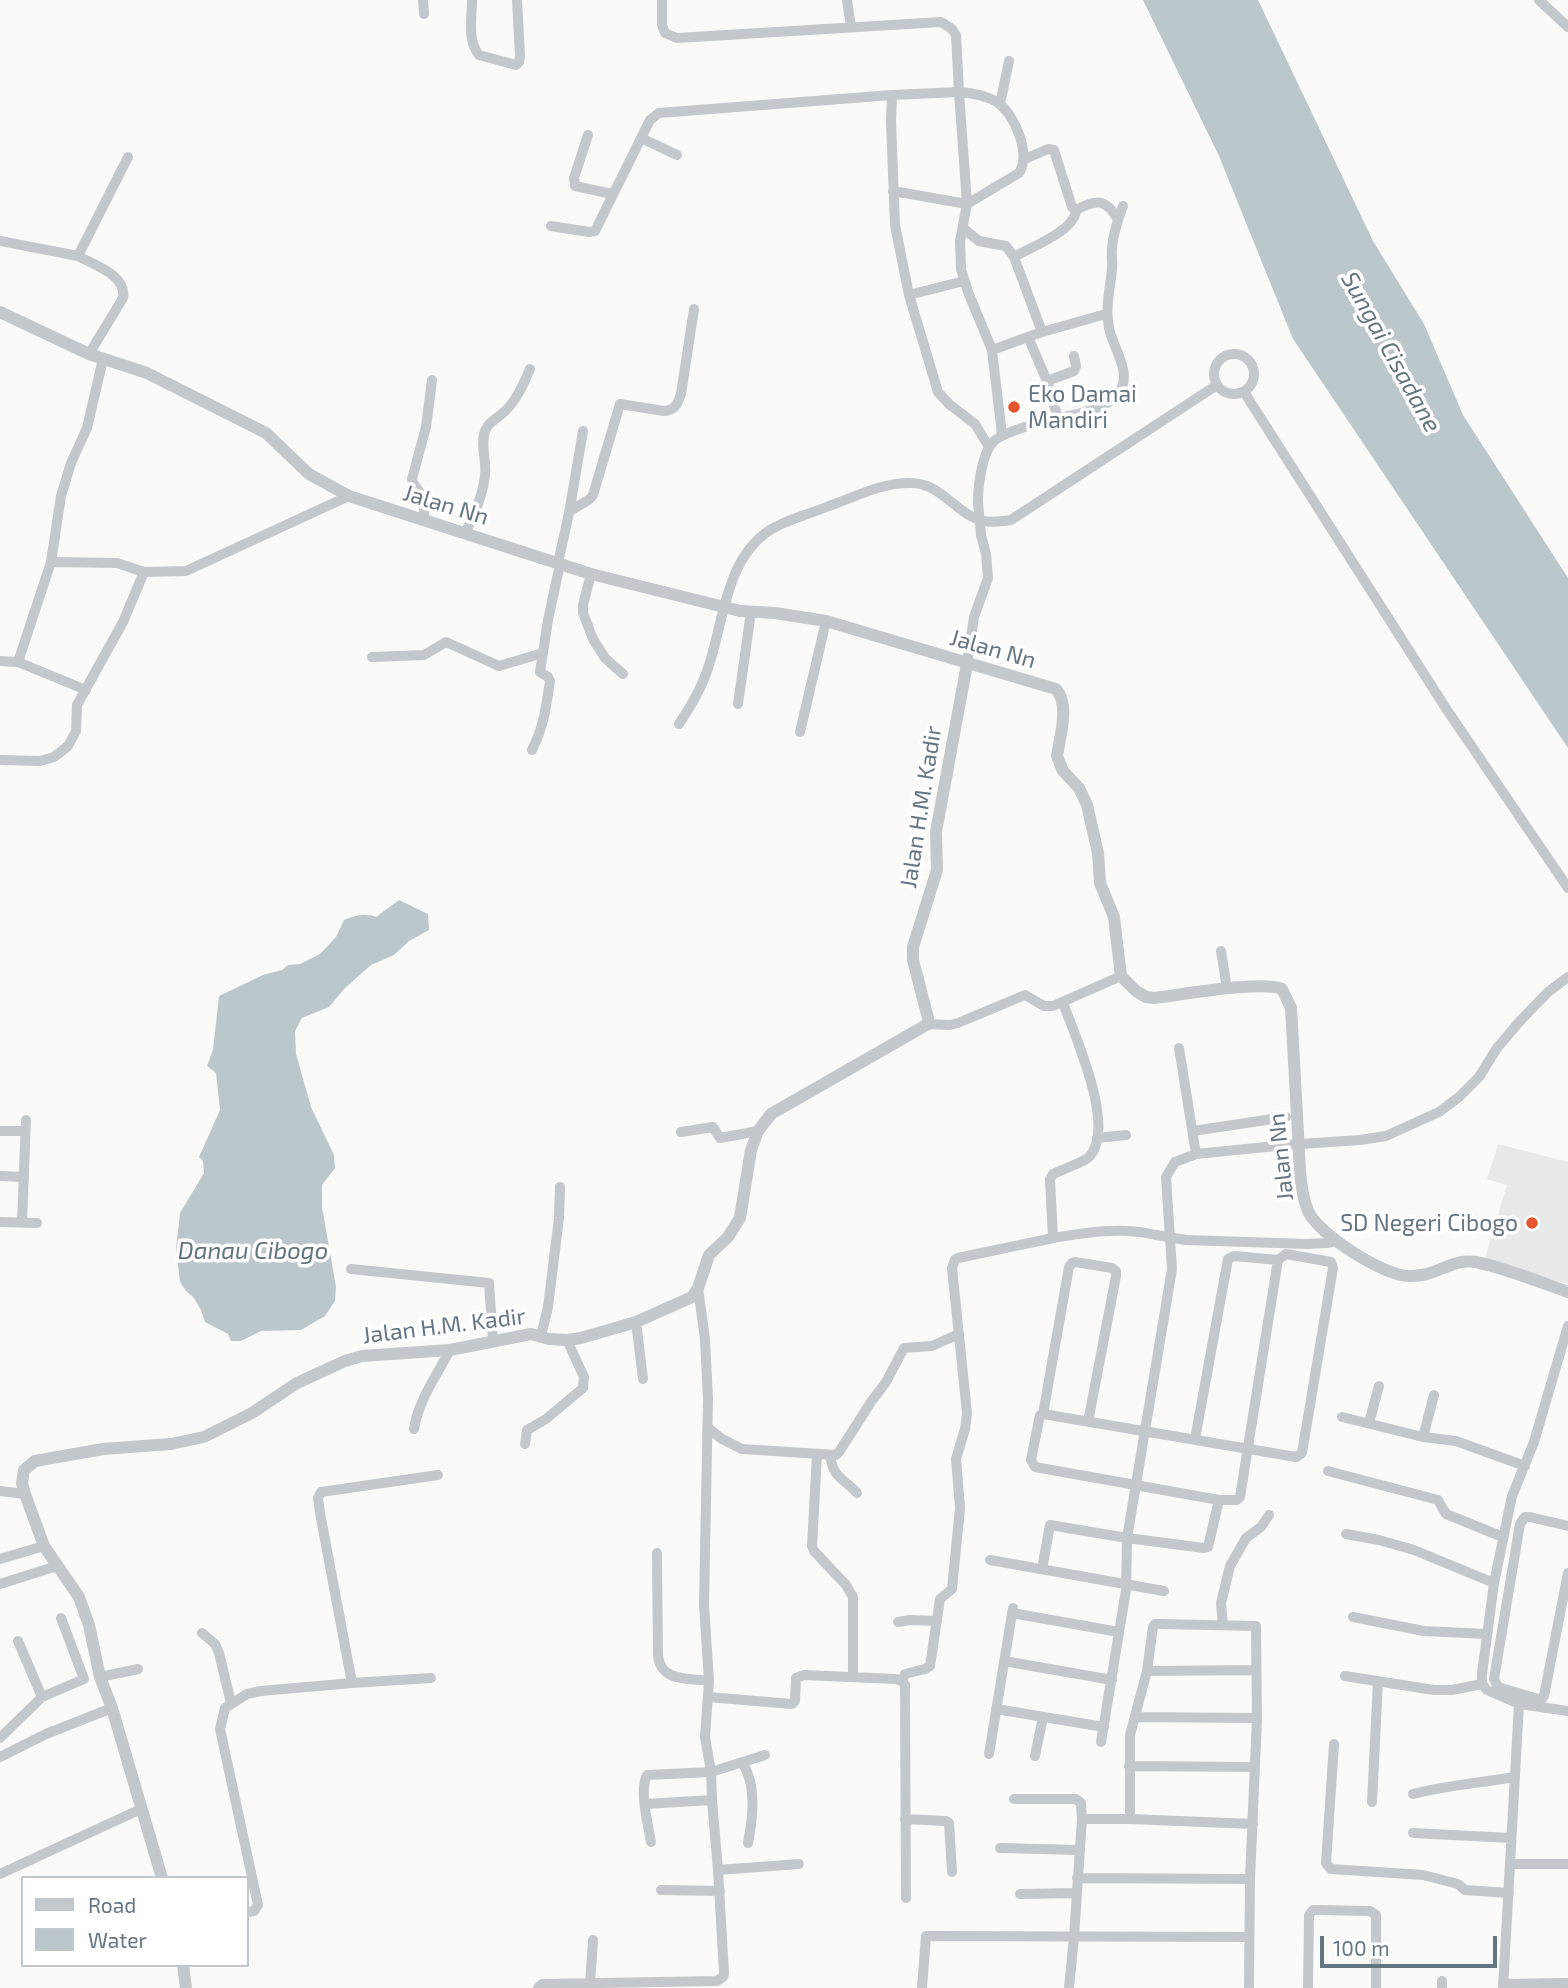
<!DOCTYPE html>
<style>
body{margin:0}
#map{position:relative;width:1568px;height:1988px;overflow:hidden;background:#fafaf8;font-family:"Exo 2",sans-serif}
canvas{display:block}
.legend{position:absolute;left:21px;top:1876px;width:228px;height:91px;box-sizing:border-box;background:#fff;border:2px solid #c1c8cd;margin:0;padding:9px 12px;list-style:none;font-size:21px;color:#657683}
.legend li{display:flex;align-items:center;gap:14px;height:35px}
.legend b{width:35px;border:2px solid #c1c8cd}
.scale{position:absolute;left:1320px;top:1936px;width:177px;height:32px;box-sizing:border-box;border:4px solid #657683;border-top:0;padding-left:9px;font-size:21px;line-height:24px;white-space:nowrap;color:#657683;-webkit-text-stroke:5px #fff;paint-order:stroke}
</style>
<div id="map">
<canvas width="1568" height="1988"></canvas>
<ul class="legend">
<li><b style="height:9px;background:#c3c8cc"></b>Road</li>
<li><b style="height:19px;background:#bbc7cb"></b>Water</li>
</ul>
<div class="scale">100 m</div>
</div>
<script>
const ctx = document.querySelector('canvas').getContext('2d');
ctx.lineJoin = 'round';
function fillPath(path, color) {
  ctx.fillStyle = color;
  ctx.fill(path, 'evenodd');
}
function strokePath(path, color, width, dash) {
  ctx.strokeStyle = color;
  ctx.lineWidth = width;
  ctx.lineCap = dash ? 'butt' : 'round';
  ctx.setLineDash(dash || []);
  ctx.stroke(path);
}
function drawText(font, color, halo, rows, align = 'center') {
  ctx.font = font + ' "Exo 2",sans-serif';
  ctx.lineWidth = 7;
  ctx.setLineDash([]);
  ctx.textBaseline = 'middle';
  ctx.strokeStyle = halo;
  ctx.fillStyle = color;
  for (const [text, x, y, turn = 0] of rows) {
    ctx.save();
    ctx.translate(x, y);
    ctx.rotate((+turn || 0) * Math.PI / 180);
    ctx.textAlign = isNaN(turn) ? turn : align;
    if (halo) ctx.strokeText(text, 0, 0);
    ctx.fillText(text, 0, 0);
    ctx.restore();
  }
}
fillPath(new Path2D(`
 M1498,1144L1568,1162V1284L1484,1261L1507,1185L1487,1179Z`), '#e8e9e9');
fillPath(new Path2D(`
 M1143,0H1258L1373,241L1424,324L1463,415L1568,578V748L1293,339L1219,156Z
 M399,900L428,914L429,930L409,941L394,955L371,965L345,988L329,1007L302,1018L295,1031L296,1054L311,1107L334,1155L335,1168L322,1185V1207L336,1287L335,1301L325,1316L301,1330L261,1331L241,1341H231L228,1334L205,1322L201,1310L193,1297L186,1291L180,1282L176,1249L180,1213L204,1173L203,1161L199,1157L220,1110L216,1073L207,1066L213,1050L219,996L263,975L282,970L288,965L300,964L320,954L336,937L344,920C353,916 366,912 376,917Z`), '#bbc7cb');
strokePath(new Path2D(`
 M423,0L424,14
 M472,0C472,18 467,40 479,55L516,65L519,62L520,56L517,0
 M662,0V25L665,33L677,38L941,22L952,29L956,35L959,92C973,93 985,95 997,102C1015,114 1031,154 1019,173L967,204L893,191
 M847,0L851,27
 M1539,0L1568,27
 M892,95L959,92L967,204L960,241L961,269L968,292L992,350L1002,435
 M1000,104L1009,61
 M588,135L574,178L575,186L612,194
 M641,138L677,155
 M1025,159L1048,149L1054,150L1072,207L1076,210C1096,199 1106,198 1118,220
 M551,226L589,232L595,231L650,120L659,113L892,95L891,122L895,225L909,295L938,392L949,404L975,424L989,447
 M964,229L979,241L1006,246L1014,257L1042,332
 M0,241L78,256
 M1014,257C1031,247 1075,231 1076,210
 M909,295L964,281
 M1028,337L1047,381L1058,419
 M992,350L1042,332L1106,314
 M89,354L123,298C127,275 94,265 78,256L128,157
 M1214 374a20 20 0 1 1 40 0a20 20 0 1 1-40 0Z
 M1047,381L1074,371L1076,366L1074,356
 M1244,392L1447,710L1568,888
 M978,502C978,486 982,452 994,441C1009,428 1060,418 1081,413C1095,409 1109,405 1118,394C1134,374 1113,349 1109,328C1105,308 1110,289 1112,269C1113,262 1111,255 1112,248C1113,234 1118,219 1123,206
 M569,513C576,504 588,504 593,495L620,404L664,411C675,410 677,405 681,394L694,309
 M424,520V498L413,483L412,479L426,427L432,380
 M465,533C474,516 483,494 485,475C487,461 480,445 485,431C488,422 498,418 504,412C517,400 523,385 530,369
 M51,562L61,496L71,463L87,428L103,359
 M558,563L569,513L583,431
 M591,574L583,605V613L593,639L605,658L623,674
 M372,657L424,655L446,642L499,666L543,653
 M0,661L18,662L51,562L117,563L144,572L186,571L349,496
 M18,662L86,690
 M967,664L974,617L988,578L986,554L981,535
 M738,704L751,612
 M679,724C691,706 702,688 708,668C724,622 725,559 770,530C788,519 810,514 829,506C855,497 883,482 911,483C942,483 956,515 984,521C993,523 1002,521 1011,520L1217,385
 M800,732L826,621
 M532,750C544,726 546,708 550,681L548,677L540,672L548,620L560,564
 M0,760L40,761L54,757L68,746L76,731L77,705L123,622L144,572
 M1221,951L1227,989
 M928,1024L950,1025L958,1023L1025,995L1044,1006H1053L1121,976
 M1179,1048L1196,1154
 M0,1131H25
 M1193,1131L1286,1117
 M681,1132L713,1127L720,1138L758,1131
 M1097,1138L1126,1135
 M0,1176L24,1177
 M0,1222L37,1223
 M22,1222L26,1120
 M1053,1238C1088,1232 1121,1227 1156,1235
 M1186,1240L1307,1244L1327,1243L1336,1241
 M351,1269L489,1283L493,1341
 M636,1322L643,1379
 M541,1336L548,1307L559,1218L560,1187
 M1043,1414L1069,1267L1072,1263L1075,1262L1112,1268L1116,1271V1276L1088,1422
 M1342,1417L1423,1437L1456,1441L1525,1466
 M1369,1423L1379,1386
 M708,1428L722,1439L742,1449L836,1455L839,1452L871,1402L886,1382L904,1348L932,1346L959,1334
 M414,1429C418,1401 437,1375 450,1350
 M1423,1437L1434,1395
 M1195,1439L1228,1259L1234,1256L1278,1260
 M525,1444L527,1430L546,1419L583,1388L584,1377L567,1340
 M1302,1453L1333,1268L1331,1262L1286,1254L1278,1260L1240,1497L1237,1500H1219L1035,1467L1031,1460L1040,1415L1043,1414C1127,1429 1212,1442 1296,1457L1302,1453
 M817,1454L812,1546L814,1551L846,1585L853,1597V1677
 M830,1455C833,1479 844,1478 857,1493
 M1328,1471L1438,1500L1446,1514L1503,1537
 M0,1491L25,1494
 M1568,1526L1530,1517H1525L1520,1524L1494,1679L1498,1687L1538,1699H1542L1544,1696L1568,1573
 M1346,1534L1379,1540L1414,1550L1494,1583
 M657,1553L658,1655C660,1682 688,1678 709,1681
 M0,1559L44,1546
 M990,1560L1164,1591
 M1042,1569L1050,1525L1127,1538L1204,1548L1208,1547L1219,1500
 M0,1584L57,1566
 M1012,1613L1119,1632
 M1353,1617L1424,1631L1487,1634
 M898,1622L910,1620L937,1621
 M1223,1625L1221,1603L1230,1566L1246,1538L1261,1527L1269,1515
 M202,1633L215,1644L219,1653L231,1703
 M18,1641L42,1697
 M1004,1661L1112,1680
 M1147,1671L1256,1670
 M1345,1676L1434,1690H1452L1482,1684
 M100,1677L138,1669
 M902,1681L905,1674L925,1669L930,1666L940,1599L952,1589L960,1508L956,1459L965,1429L967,1413L952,1268L955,1260L958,1258L1053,1238L1050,1179L1053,1174C1061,1170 1083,1162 1088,1158C1118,1130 1075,1036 1063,1003
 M352,1683L431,1678
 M708,1697L792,1704L795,1701L796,1678L804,1675L896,1679L902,1681L905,1685L906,1898
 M1520,1699L1519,1704L1568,1711
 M996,1709L1104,1727
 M1135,1717L1257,1718
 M0,1738L42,1697L84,1679L61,1618
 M1101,1742L1126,1590L1127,1538L1172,1269L1166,1177L1175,1162L1196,1154L1286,1145L1360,1140L1386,1136L1439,1112L1459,1097L1479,1077L1497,1048L1520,1021L1548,992L1568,977
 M1334,1744L1326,1863L1331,1869L1423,1875L1458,1884L1465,1890L1509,1893
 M989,1754L1013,1608
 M1035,1756L1043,1717
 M0,1757L46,1734L112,1708
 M742,1762C757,1785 753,1817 748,1843
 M1129,1766L1255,1767
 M1413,1794C1447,1785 1480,1783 1514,1777
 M1014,1799H1076L1081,1803L1082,1819L1074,1937L1069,1988
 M1372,1802L1378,1681
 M645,1804L712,1800
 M905,1819L946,1821L949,1823L952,1872
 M1082,1819H1130L1253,1824
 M1130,1819V1735L1147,1671L1153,1627L1155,1624H1159L1256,1626L1257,1718L1250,1879L1249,1988
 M1413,1833L1511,1838
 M651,1842C648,1824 639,1791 647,1775L711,1772L765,1755
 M1000,1848L1079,1850
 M1510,1864H1568
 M718,1870L799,1864
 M0,1874L141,1809
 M1077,1878L1250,1879
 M661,1890L720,1891
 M1020,1894L1077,1893
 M247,1912L254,1911L258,1905L220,1729L225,1708L247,1694L261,1691L352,1683L320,1513L318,1498L321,1492L438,1475
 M590,1984L593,1940
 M1503,1984L1568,1983
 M538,1988L542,1984L717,1981L723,1977L724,1973L718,1870L712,1800L711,1772L705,1737L709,1681L704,1605L708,1399L705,1339L698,1288
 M922,1988L926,1936L1249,1937
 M1308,1988L1309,1915L1313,1910H1318L1370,1911L1376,1915V1988
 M1442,1988V1981
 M1503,1988L1519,1704L1487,1690L1482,1684V1674L1494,1583L1512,1496L1534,1442L1568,1326`), '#c3c8cc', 10);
strokePath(new Path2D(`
 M0,312L89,354L147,373L266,433L309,474L349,496L591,574L704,602
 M740,611L775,613L826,621L1056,689C1070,705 1060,736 1057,756L1063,771L1079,788L1087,805L1098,853L1100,883L1114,917L1121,976L1136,991L1146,997L1154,998C1181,995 1261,980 1282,989L1291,1008L1298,1133
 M1299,1154C1300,1173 1301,1193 1308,1211C1319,1235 1384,1276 1409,1276C1416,1276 1424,1275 1430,1273C1446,1268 1459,1259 1476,1262C1505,1268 1540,1282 1568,1292
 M162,1878L112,1708L100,1677L89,1625L79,1597L44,1546L25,1494L22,1483L24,1470L35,1461L103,1449L171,1444L204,1437L252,1413L297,1383L345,1361L362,1356L450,1350L531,1334L549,1339L567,1340L581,1338L636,1322L692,1297L698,1288L709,1255L728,1237L740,1218L751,1150L758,1131L771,1114L928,1024V1018L913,960V947L937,870L936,832L967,664
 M183,1965L186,1988`), '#c3c8cc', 12);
strokePath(new Path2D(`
 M978,502L981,535
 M1156,1235L1186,1240`), '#c3c8cc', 10);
strokePath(new Path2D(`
 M704,602L740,611
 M1298,1133L1299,1154`), '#c3c8cc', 12);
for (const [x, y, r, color] of [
 [1014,407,7,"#e4572e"],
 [1532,1223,7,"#e4572e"]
]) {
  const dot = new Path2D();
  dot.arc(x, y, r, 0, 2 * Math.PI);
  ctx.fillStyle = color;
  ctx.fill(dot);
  strokePath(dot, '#fff', 2.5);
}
drawText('23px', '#657683', '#fff', [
 ["Eko Damai",1028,394],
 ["Mandiri",1028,420],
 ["SD Negeri Cibogo",1518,1223,"right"]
], 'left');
drawText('23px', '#657683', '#fff', [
 ["Jalan Nn",446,505,17],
 ["Jalan Nn",993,649,16],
 ["Jalan H.M. Kadir",921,807,-81],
 ["Jalan Nn",1281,1157,-96],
 ["Jalan H.M. Kadir",444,1326,-7]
]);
drawText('italic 24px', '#60757c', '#fff', [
 ["Sungai Cisadane",1391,352,61],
 ["Danau Cibogo",253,1251]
]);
</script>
